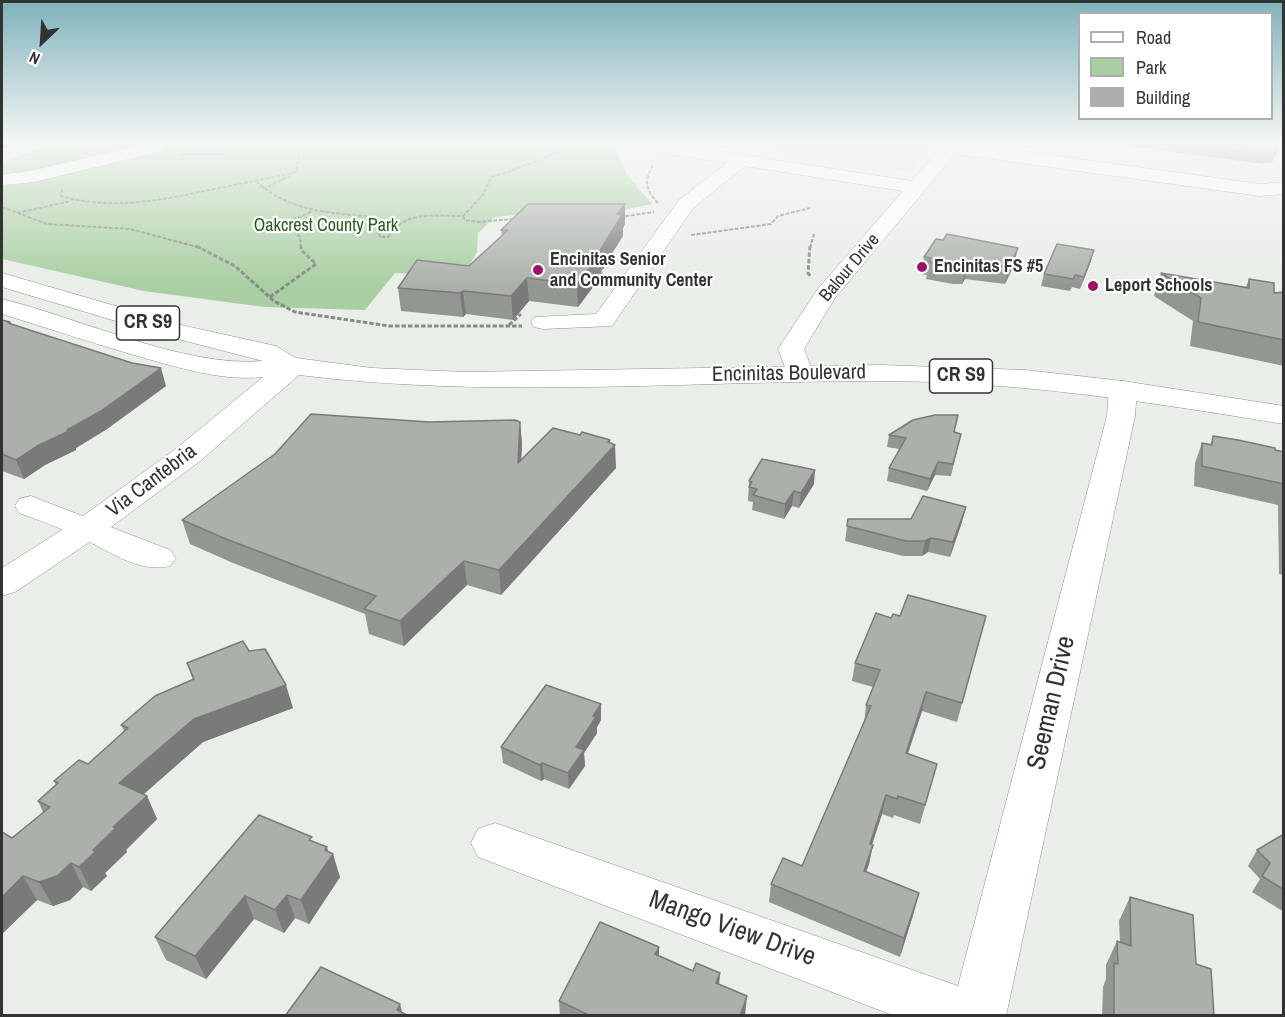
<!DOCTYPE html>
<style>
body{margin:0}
#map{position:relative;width:1285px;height:1017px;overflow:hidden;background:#e9eee8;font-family:"Archivo Narrow",sans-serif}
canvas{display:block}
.frame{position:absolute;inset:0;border:3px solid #323432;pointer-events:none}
.legend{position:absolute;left:1078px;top:12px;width:195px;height:108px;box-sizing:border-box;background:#fff;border:2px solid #adaead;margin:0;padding:8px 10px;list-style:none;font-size:18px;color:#323432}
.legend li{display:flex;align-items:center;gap:12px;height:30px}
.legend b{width:30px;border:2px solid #adaead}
.north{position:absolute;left:12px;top:12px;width:60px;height:60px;-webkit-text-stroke:4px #fff;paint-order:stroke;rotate:205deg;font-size:16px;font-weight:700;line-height:24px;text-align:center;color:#323432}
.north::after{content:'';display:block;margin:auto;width:21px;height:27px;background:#323432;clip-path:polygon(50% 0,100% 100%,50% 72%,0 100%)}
</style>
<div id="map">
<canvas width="1285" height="1017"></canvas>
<div class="frame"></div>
<ul class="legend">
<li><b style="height:8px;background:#fff"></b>Road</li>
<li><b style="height:16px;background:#a8cea1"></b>Park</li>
<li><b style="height:16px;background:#abb0aa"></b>Building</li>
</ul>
<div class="north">N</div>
</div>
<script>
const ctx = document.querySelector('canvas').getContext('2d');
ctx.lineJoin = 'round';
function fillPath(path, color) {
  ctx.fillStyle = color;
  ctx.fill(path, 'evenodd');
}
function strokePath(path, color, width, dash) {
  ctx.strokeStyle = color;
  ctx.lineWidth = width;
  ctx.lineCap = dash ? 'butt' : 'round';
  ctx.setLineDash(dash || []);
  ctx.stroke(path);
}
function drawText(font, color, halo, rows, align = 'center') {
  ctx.font = font + ' "Archivo Narrow",sans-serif';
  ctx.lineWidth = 4.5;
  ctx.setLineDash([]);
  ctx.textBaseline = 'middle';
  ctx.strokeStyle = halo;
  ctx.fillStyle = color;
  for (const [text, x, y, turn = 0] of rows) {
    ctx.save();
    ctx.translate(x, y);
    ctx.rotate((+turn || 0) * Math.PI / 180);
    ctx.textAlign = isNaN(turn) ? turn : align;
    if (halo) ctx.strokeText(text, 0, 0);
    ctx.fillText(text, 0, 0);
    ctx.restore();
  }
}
fillPath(new Path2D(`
 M720,143H934L910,172Z`), '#dde8db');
fillPath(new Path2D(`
 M55,143H594L616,149L627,175L652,204L623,210L545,212L495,217L478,233L477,252L463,276L395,273L365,310L264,307L144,291L2,259V162Z`), '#a8cea1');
const minor = new Path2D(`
 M149,143H162L165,147L162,151L34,182L2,185V175L34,170Z
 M622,143H666L912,181L945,143H963L1260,184L1284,182V194L1260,196L955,154L835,298L804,349L814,374L810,380L800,382L790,380L778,349L817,290L903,191L745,166L693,208L612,326L543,329L534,327L531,322L534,317L596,314L679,200L727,163L630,148Z
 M1248,143H1284V152L1256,148Z
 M1123,381L1133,383L1137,389L1135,416L1006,1016H895L478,857L471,843L478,829L495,823L958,986L1107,416L1109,389L1113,383Z
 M31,496L170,550L176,558L170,566C138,574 104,548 76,535C57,527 38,520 19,513L15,506L19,499Z`);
const major = new Path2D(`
 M2,273L181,325L276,346L296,358L372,368L465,372L881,365L1025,370L1123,381L1284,406V424C1149,402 1016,381 879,381C686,381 491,399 299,375L199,462L100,535L15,592L2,596V568L76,521L177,448L263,377C225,381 188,370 151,360C101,346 51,329 2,314V299C80,318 185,368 263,361L166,336L2,287Z`);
strokePath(minor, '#8b908a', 1);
strokePath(major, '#8b908a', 1);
strokePath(new Path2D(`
 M178,147H192L196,143
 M181,154H227
 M653,165C643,181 646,191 659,204
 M256,181C289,212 331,213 374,217L380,237H388C404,210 436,216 463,216L483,195L491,177C524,168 553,152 586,143
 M62,189L61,196C116,212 170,198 224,187C248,182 272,178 296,172L300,152L308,143
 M263,189L293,174
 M2,207L47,224L130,229L201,248
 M17,213L71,201
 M463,216L465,220L477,222L513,219
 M620,217L654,212
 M691,235L771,224L778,216L810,208
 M301,248L300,237L290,227L292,220L313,211
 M810,248L814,234`), '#878a86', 2, [4, 1.5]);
strokePath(new Path2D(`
 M196,246L235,266L274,301L295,312L389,326H522
 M810,246L808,273L811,277
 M604,280L599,269L619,261
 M270,297L316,264L301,250V246
 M509,325L521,314`), '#878a86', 3, [4.5, 2]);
fillPath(minor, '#fff');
fillPath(major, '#fff');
fillPath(new Path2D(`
 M1106,143H1276V153L1272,163L1265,162L1264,164Z
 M625,204V224L623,228V236L596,279V283L578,307L529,301L513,320L466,314L463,317L401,311L398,288L469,266L502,237L501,230Z
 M924,257L1014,265L1005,284L965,279L962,284H953L926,279L927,275L921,274Z
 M1091,261L1080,289L1072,287L1070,291L1041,286L1044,274Z
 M1161,273L1246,287L1249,279L1274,293L1284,292V366L1190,346L1193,321L1154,296Z
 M2,320L10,322L11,324L166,386L107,429L76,448V450L45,465L24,479L2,471Z
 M429,422H520L522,444L521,459L580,435L610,443L616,468L501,595L467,585L404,646L369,634L365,614L233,563L190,544L182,520Z
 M954,432L961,434L951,476L935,475L927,491L887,481L889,468L899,449L887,447L889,435Z
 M1213,436L1284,452V575L1279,574L1278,505L1194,486L1195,463L1202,443L1210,445Z
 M749,481L814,484L799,508L792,506L784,519L752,510L753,502L748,501Z
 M848,519L962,522L950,557L928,552L922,556H903L845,541Z
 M900,616H986L957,722L922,711L908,754L937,764L920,824L894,815L893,818L882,814L872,845L869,864L866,872L914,912L900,957L769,902L771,884L802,866L864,724L866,705L873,687L852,681L855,663L891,618Z
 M187,663L293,708L203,742L144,794L147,796L157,819L126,850L127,852L105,873L107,876L91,891L83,887L70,900L53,906L37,900L2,934L12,838L43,812L38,801L56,785L54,781L88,764L124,731L121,725L193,680Z
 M601,720L597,727V733L584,753L585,766L569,789L544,779L541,781L503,763L501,747Z
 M1284,834V912L1252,892L1260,879L1248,866L1257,850Z
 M313,842L328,851L340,877L309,924L295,918L284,933L254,919L206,979L166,960L155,937Z
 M1130,897L1196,964L1214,1016H1102L1103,987L1106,979V965L1117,941L1120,942L1119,921Z
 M659,956L693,971L720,973L719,984L745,1016H560L559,1001Z`), '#939792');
fillPath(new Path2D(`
 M2,143H18L2,149Z
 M625,204V224L623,228V236L596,279V283L578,307L577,284L594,260L617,214Z
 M1018,248L1014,265L1005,284L1009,267Z
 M1094,250L1091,261L1080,289L1084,277Z
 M968,262L965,279L962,284L966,267Z
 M527,278L529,301L513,320L511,296Z
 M463,291L466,314L463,317L460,293Z
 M161,368L166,386L107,429L76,448V450L45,465L24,479L16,460L37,446L67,430Z
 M520,422L522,444L520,485L518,463Z
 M610,440V451L615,445L616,468L501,595L499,570Z
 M938,462L935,475L927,491L930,479Z
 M815,470L814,484L799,508L801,493Z
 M794,491L792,506L784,519L785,504Z
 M966,507L962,522L950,557L953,542Z
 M931,538L928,552L922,556L925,541Z
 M464,561L467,585L404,646L400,621Z
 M286,685L293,708L203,742L130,806L119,783L194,719Z
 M926,692L922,711L901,772L906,753Z
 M601,704V720L597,727V733L584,753L585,766L569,789L568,773L576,747L593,716Z
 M542,763L544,779L541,781L540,765Z
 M886,795L882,814L866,862L870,844Z
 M147,796L157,819L126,850L127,852L105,873L107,876L91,891L79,867L113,827Z
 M873,845L869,864L860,890L864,871Z
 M327,847L330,858L333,854L340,877L309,924L301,900L325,850Z
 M71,863L83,887L70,900L53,906L39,882Z
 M23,876L37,900L2,934V897Z
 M919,893L914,912L900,957L904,938Z
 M287,895L295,918L284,933L275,910Z
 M245,896L254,919L206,979L195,956Z
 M659,947V969L655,954Z
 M720,973L718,995L716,983Z
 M747,996L745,1016H740Z
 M400,1004L403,1016L397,1010Z`), '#787b77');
const building = new Path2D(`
 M1181,143H1276V153L1268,152V155Z
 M528,204H625L617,214L622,215L594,260H596L577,284L527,278L511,296L463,291L460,293L398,288L417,260L469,266L508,230H501Z
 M947,234L1018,248L1009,267L968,262L966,267L956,266L929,262L931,258L924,257L936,239L943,240Z
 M1057,244L1094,250L1084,277L1075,275L1073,279L1044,274Z
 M1161,273L1249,288V279L1274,283V293L1284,292V340L1198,322L1201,298Z
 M2,320L10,322L8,323L132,363L161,368L101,411L67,430L69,431L37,446L16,460L2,454Z
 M311,414L429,422L515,420L520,422L518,463L553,428L580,435L582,432L610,440L608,442L615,445L499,570L464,561L400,621L364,609L376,596L226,539L182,520L275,454Z
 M935,415H958L954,432L961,434L953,464L938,462L930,479L889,468L906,438L889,435L913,420Z
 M1213,436L1238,440L1275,448V450L1284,452V484L1202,466V443L1212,445Z
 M762,459L815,470L801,493L794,491L785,504L753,495L757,489L749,487L752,482L749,481Z
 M923,496L966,507L953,542L931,538L925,541H906L847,526L848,519H911Z
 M908,595L986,616L962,703L926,692L906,753L937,764L925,805L898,796L897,799L886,795L870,844L873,845L864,871L919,893L904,938L771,884L783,858L802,866L871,706L866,705L880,670L855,663L876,613L891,618L893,614L900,616Z
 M243,641L249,651L265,649L286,685L194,719L119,783L147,796L113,827L116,828L93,850L95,852L79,867L71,863L57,876L39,882L23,876L2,897V832L12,838L50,807L38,801L58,783L54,781L79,760L88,764L128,728L121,725L155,696L194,679L187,663Z
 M546,685L601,704L593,716L596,717L576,747L584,750L568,773L542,763L540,765L501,747Z
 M259,815L312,837L309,840L327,847L325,850L333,854L301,900L287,895L275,910L245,896L195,956L155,937Z
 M1284,834V890L1262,876L1270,863L1257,850Z
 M1130,897L1193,915L1196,964L1211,969L1214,1016H1114V963L1118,964L1117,941L1131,946Z
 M600,922L659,947L655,954L693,971L696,963L720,973L716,983L747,996L740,1016H591L559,1001Z
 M321,967L400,1004L397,1010L409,1016H285Z`);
fillPath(building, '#abb0aa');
strokePath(building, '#787b77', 1.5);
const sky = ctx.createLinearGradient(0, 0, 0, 286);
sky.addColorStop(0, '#7fb2bc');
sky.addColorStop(0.5, '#f5f7f5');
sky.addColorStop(1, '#f5f7f500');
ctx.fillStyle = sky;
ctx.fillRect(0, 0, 1285, 286);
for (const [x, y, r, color] of [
 [922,267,6,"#9b1365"],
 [538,270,6,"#9b1365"],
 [1093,286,6,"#9b1365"]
]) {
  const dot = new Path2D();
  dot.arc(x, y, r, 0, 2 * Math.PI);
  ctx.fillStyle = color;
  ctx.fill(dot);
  strokePath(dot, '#fff', 2);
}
drawText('18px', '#255e1a', '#fff', [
 ["Oakcrest County Park",326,226]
]);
drawText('bold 18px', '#323432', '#fff', [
 ["Encinitas Senior",550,260],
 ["and Community Center",550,281],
 ["Encinitas FS #5",934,267],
 ["Leport Schools",1105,286]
], 'left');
drawText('18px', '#323432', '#fff', [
 ["Balour Drive",850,268,-50]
]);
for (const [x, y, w] of [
 [148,323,63],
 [961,376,63]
]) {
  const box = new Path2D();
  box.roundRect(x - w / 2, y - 17, w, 34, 4.5);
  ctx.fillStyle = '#fff';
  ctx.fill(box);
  strokePath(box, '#323432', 1.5);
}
drawText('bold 20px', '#323432', null, [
 ["CR S9",148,323],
 ["CR S9",961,376]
]);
drawText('21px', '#323432', '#fff', [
 ["Encinitas Boulevard",789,374,-1],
 ["Via Cantebria",152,481,-37]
]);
drawText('26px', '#323432', '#fff', [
 ["Seeman Drive",1052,703,-77],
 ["Mango View Drive",732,929,20]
]);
</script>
